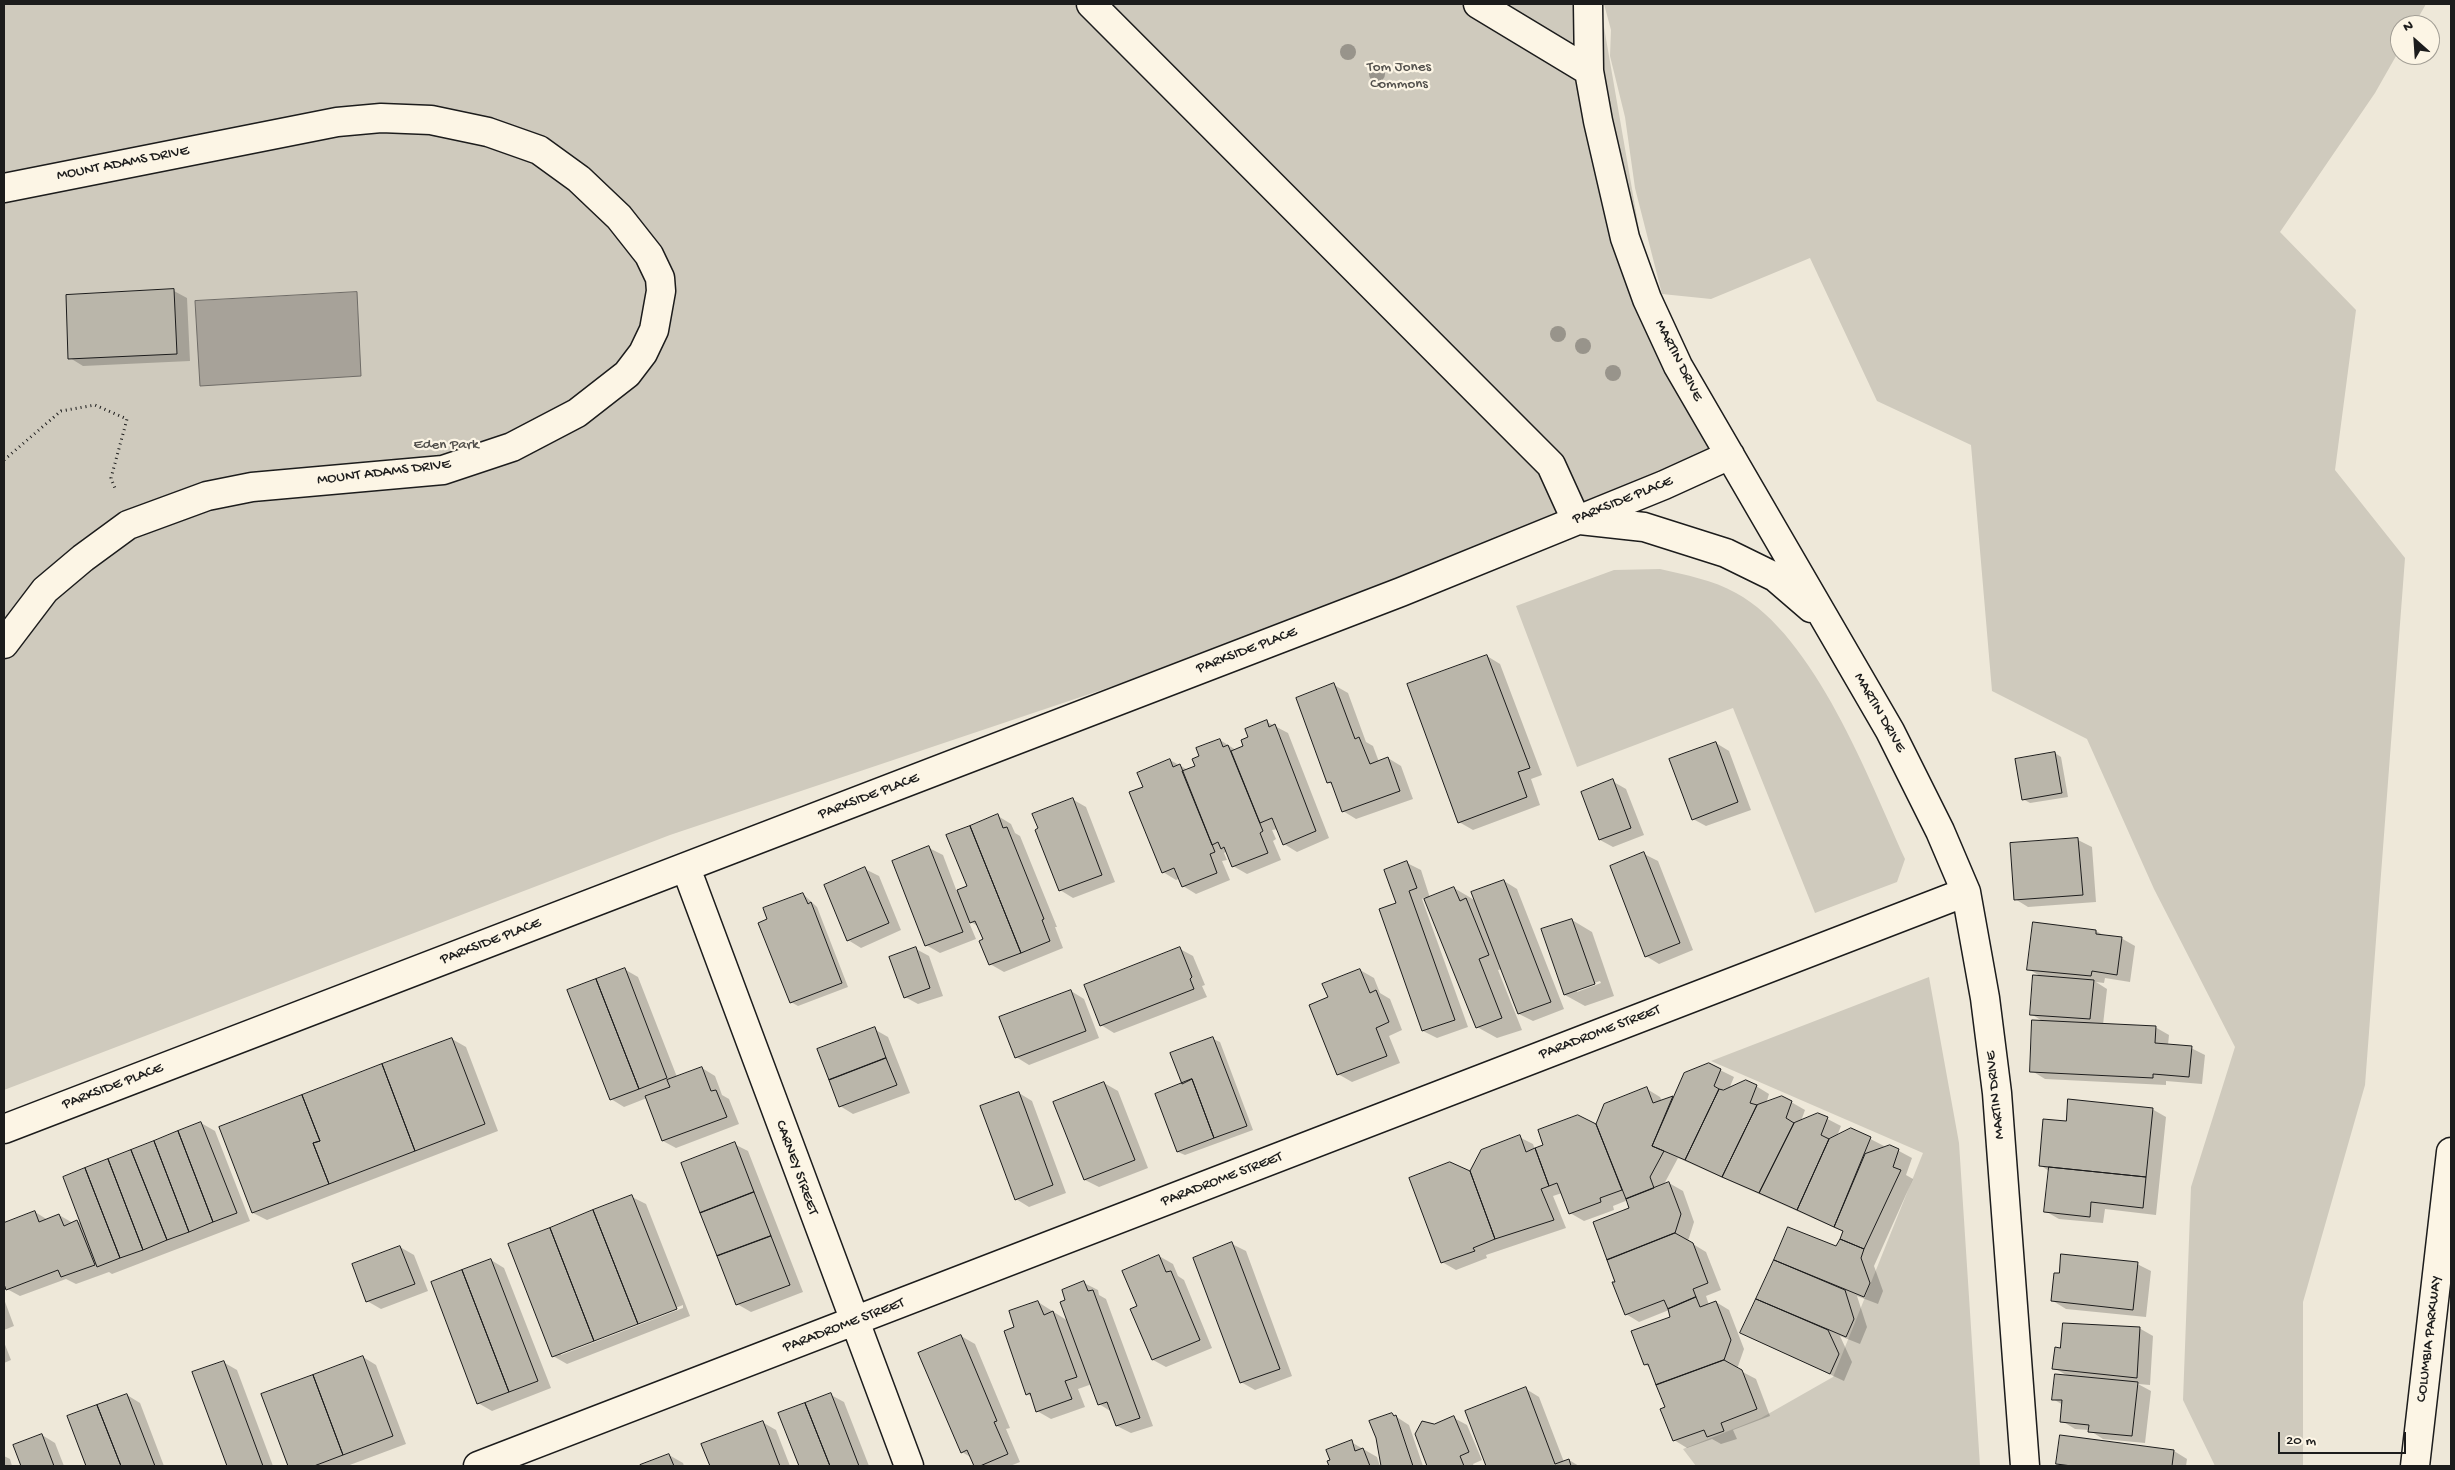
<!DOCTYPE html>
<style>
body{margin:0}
#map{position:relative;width:2455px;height:1470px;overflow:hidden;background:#eee8d9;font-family:"Gochi Hand",sans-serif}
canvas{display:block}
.frame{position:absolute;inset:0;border:5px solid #1c1c1c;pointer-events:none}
.north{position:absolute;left:2390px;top:15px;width:50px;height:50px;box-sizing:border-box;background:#fcf5e5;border:1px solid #a29e95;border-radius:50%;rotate:334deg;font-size:14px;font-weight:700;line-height:20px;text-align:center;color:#1c1c1c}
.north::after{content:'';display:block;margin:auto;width:18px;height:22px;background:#1c1c1c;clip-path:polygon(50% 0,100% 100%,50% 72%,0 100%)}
.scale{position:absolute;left:2278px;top:1432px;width:128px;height:22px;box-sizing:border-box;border:2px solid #1c1c1c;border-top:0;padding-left:6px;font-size:15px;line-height:18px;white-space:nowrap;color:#1c1c1c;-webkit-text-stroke:4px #fcf5e5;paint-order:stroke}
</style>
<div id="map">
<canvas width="2455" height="1470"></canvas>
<div class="frame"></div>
<div class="north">N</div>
<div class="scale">20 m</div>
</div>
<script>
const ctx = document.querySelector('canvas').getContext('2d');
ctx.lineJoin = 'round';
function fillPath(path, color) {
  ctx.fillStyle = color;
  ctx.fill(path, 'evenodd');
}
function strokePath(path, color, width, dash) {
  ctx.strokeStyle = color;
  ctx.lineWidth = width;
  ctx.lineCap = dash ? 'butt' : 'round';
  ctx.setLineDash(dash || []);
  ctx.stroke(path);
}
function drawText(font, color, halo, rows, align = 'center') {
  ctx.font = font + ' "Gochi Hand",sans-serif';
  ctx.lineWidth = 4.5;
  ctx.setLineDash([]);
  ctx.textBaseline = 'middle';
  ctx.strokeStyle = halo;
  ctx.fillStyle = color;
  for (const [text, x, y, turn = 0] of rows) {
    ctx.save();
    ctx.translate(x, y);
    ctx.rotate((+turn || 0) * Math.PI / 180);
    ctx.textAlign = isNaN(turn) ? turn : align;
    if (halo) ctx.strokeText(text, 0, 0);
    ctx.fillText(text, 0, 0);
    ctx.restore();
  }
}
fillPath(new Path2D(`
 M4,4H1600L1646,270L1730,455L1438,577L670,835L4,1090Z
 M1604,4H2426L2414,25H2400V49L2375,93L2280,232L2356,310L2335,470L2405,558L2365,1085L2303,1302V1466H2215L2183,1400L2191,1187L2235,1047L2154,889L2087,739L1992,691L1971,445L1877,401L1810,258L1711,299L1662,294L1635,188L1625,117L1610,56L1611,30Z
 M1660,569C1686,575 1713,580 1736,593C1815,636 1869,779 1905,859L1897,882L1815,913L1733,708L1577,767L1516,606L1614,570Z
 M1929,977L1959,1143L1980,1466H1696L1683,1449L1761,1418L1833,1377L1923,1153L1711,1061Z`), '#cfcabd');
const water = new Path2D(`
 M357,292L361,376L200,386L195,301Z`);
fillPath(water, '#a7a299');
strokePath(water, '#6f6c67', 1);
fillPath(new Path2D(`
 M174,291L187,298L190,361L83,366L70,358Z
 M1487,656L1500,664L1542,775L1531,779L1540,805L1473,830L1459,822Z
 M1334,685L1348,693L1366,742L1373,746L1379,762L1388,758L1401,766L1413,799L1356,819L1343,811L1333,785L1328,782Z
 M1267,722L1288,733L1329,838L1297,852L1284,844L1278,829L1272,830L1276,839L1273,841L1281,860L1247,874L1233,866L1227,851L1224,853L1227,860L1222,861L1230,880L1196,894L1183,886L1180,878L1176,880L1163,872L1144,788L1170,760L1188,770L1196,767L1201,756L1220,740L1236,750L1245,747L1249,737Z
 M1716,743L1729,751L1751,810L1706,826L1693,819Z
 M2055,753L2061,757L2068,797L2030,803L2023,799Z
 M1612,781L1626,789L1644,835L1613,847L1600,840Z
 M1072,799L1086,807L1115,882L1073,898L1060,890Z
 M998,816L1011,824L1015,833L1020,836L1057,927H1055L1063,948L1004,972L990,964L979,927L968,920L976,939L940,953L926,945L929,848L943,855L957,892L968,887Z
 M2078,840L2092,847L2096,902L2028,907L2015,899Z
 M1644,854L1658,861L1693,950L1659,964L1646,956Z
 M1407,863L1421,870L1430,898L1454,888L1476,901L1504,881L1517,889L1564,1009L1533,1021L1519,1014L1502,969L1498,970L1522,1030L1497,1038L1477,1027L1425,897L1422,899L1468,1027L1437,1038L1423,1031L1398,904Z
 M865,869L879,876L901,930L861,948L848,940Z
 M803,894L817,907L848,987L798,1006L791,1002L769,920Z
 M1572,920L1592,932L1614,996L1585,1006L1565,995ZM1600,981L1601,983L1577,992V989Z
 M2034,923L2096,931L2105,936L2121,938L2135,946L2130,982L2105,978L2104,983L2096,982L2107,989L2103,1025L2155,1027L2169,1035L2168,1045L2191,1048L2205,1055L2202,1084L2166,1081V1085L2045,1079L2032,1071L2044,1022L2031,1014L2042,977L2028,969Z
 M916,949L929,956L943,996L918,1004L905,997Z
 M1180,949L1193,956L1205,985L1202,986L1207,997L1114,1033L1101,1025Z
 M624,969L638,977L677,1077L702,1068L715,1076L722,1095L729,1099L739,1124L676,1148L663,1141L647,1098L624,1107L611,1099Z
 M1360,970L1374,978L1380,993L1390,999L1402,1030L1389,1036L1400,1063L1352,1082L1338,1074L1329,998Z
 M1071,991L1084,999L1099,1038L1029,1065L1016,1057Z
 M874,1029L888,1037L910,1093L853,1114L840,1106Z
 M452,1039L466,1047L498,1131L267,1220L253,1213L221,1128Z
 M1213,1039L1220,1042L1253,1130L1185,1155L1178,1152L1157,1094L1184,1085Z
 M1720,1070L1734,1077L1729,1089L1756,1086L1769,1094L1766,1104L1791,1102L1805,1110L1801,1121L1818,1114L1841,1126L1837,1136L1851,1129L1884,1146L1883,1149L1890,1147L1899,1151L1912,1158L1906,1175L1913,1179L1874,1266L1883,1291L1878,1304L1857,1296L1867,1327L1860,1344L1840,1336L1852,1362L1844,1381L1742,1333L1789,1229L1837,1248L1844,1232L1678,1158L1663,1186L1669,1183L1683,1191L1694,1222L1688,1241L1706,1252L1721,1290L1706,1296L1709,1305L1716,1302L1729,1310L1744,1349L1737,1369L1756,1379L1770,1416L1733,1430L1737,1439L1721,1444L1712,1439L1687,1448L1674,1440L1666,1408L1650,1368L1645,1364L1672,1318L1669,1310L1639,1322L1626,1314L1617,1282L1631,1209L1628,1200L1613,1206L1614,1210L1584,1221L1570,1213L1562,1193L1553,1196L1566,1228L1486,1255L1487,1258L1456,1270L1442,1262L1471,1173L1519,1137L1533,1144L1535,1150L1596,1126L1605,1105L1647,1089L1660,1097L1662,1101L1674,1097Z
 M1104,1083L1118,1091L1148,1168L1099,1187L1085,1180L1054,1103Z
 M1019,1093L1032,1101L1066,1193L1029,1207L1016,1199Z
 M2152,1109L2166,1117L2156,1215L2105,1209L2103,1223L2059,1219L2045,1211L2049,1171L2040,1165L2067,1122Z
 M201,1123L215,1131L250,1221L112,1274L109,1272L76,1284L66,1279L20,1296L7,1289L4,1281V1224L35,1212L48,1220L59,1215L73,1223L77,1221L82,1224Z
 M734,1144L748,1151L803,1292L751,1312L737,1304Z
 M632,1197L646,1204L690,1316L567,1364L553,1356ZM683,1305V1308L561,1355V1353Z
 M1232,1244L1246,1251L1292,1376L1255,1390L1241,1382Z
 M400,1247L414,1255L428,1291L381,1309L367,1301Z
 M1159,1256L1173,1264L1178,1276L1184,1280L1212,1348L1166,1367L1153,1360L1139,1307Z
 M491,1260L504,1268L551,1388L492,1411L478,1403Z
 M2137,1264L2151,1271L2146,1317L2066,1309L2053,1301Z
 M1084,1283L1098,1290L1099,1295L1106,1299L1153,1426L1131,1433L1117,1426L1112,1412L1099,1404L1092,1384L1078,1389L1085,1407L1051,1419L1037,1411L1032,1397L1027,1394L1016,1328L1038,1302L1068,1321L1067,1301Z
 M4,1299L14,1326L4,1330Z
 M2139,1328L2153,1336L2150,1385L2138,1384L2151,1391L2145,1443L2103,1439L2089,1430L2075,1429L2062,1421L2063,1405L2053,1399L2068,1376L2054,1368L2061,1349Z
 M961,1336L975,1344L1010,1428L1006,1429L1020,1462L1010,1466H975L972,1458L962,1452L920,1354Z
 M4,1342L11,1360L4,1363Z
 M363,1357L376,1365L406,1444L347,1466H289L262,1395Z
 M223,1362L237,1370L273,1466H229L193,1373Z
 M1526,1389L1539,1397L1564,1462L1569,1460L1579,1466H1487L1467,1411Z
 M127,1395L140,1403L164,1466H87L69,1417Z
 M831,1395L844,1402L869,1466H800L780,1414Z
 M1392,1414L1409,1425L1423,1466H1331L1329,1462L1351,1442L1377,1457L1380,1466L1382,1465L1379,1457L1382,1455Z
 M1454,1418L1467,1425L1482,1460L1473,1464L1474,1466H1428L1416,1434Z
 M762,1422L776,1430L790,1466H711L703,1444Z
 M42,1435L55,1443L64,1466H22L14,1445Z
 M2174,1451L2187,1459L2186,1466H2063L2058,1463Z
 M669,1455L683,1463L684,1466H640Z
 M4,1456L10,1459L12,1466H4Z`), '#0003');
const building = new Path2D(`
 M174,289L177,354L68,359L66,295Z
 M1487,655L1530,768L1518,772L1527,797L1458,823L1407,684Z
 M1334,683L1355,739L1359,737L1370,764L1388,757L1400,791L1342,812L1331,782L1327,783L1296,698Z
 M1267,720L1269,727L1275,724L1316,831L1283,845L1272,818L1260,823L1231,751L1243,746L1241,740L1248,737L1245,729Z
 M1220,739L1223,747L1228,745L1263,831L1260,833L1268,853L1232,867L1224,847L1221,849L1218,842L1212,845L1182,771L1195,766L1192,759L1199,756L1196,748Z
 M1716,742L1738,802L1692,820L1669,759Z
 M2055,752L2062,793L2022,800L2015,759Z
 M1170,759L1173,767L1180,764L1215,852L1210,854L1217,873L1182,887L1174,868L1162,873L1129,792L1143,787L1137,773Z
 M1613,779L1631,828L1599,840L1581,792Z
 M1073,798L1102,875L1059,891L1035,830L1038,828L1032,814Z
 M998,814L1003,828L1007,827L1044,919L1042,920L1050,941L1021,953L970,826Z
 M970,826L1021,953L989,965L979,941L983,939L975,921L970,923L957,890L967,886L946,835Z
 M2078,838L2083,895L2014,900L2010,843Z
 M929,846L963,932L925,946L892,861Z
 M1644,852L1680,943L1645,957L1610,866Z
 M1407,861L1417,888L1409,891L1455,1020L1422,1031L1379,909L1396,903L1384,870Z
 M865,867L889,923L847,941L824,885Z
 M1504,880L1551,1002L1518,1014L1471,892Z
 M1454,887L1460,901L1466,898L1489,955L1479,959L1502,1018L1476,1028L1424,899Z
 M803,893L808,904L811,902L842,983L790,1003L758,923L767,919L763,908Z
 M1572,919L1595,984L1564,995L1541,929Z
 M2033,922L2096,930V934L2122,937L2117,975L2092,971L2091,976L2027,970Z
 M916,947L930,988L904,998L889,957Z
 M1180,947L1192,977L1190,979L1194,989L1100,1026L1084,985Z
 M625,968L667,1078L639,1089L596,979Z
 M1360,969L1370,993L1376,990L1389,1022L1376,1028L1387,1056L1337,1075L1309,1005L1328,997L1322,984Z
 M2033,975L2094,980L2090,1019L2030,1015Z
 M596,979L639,1089L610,1100L567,990Z
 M1071,990L1086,1031L1015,1058L999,1017Z
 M2032,1020L2156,1026L2155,1043L2192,1046L2189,1077L2153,1074V1078L2030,1072Z
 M875,1027L886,1058L829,1080L817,1049Z
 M1213,1037L1247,1126L1214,1138L1192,1079L1182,1084L1170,1053Z
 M452,1038L485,1124L415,1151L382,1064Z
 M886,1058L897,1085L839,1107L829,1080Z
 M1709,1063L1721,1069L1714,1086L1719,1089L1685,1160L1652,1146L1684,1073Z
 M382,1064L415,1151L329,1184L313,1143L320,1141L302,1095Z
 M702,1067L711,1091L716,1090L727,1117L662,1141L645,1096L670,1087L667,1080Z
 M1192,1079L1214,1138L1177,1152L1155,1094Z
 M1746,1080L1757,1085L1750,1103L1757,1105L1722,1177L1685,1160L1719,1089L1723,1090Z
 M1104,1082L1135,1160L1084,1180L1053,1102Z
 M1647,1087L1653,1103L1673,1096L1652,1146L1664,1151L1650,1177L1654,1188L1626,1199L1596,1124L1604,1104Z
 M1019,1092L1053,1185L1015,1200L980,1106Z
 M302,1095L320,1141L313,1143L329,1184L252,1213L219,1127Z
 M1782,1096L1792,1101L1786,1118L1794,1123L1759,1193L1722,1177L1757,1105Z
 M2068,1099L2153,1108L2146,1177L2039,1166L2043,1119L2066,1121Z
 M1818,1113L1828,1117L1821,1135L1829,1139L1797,1210L1759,1193L1794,1123Z
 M1578,1115L1596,1124L1622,1190L1600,1198L1601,1202L1569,1214L1557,1183L1549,1186L1535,1148L1543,1145L1538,1130Z
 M201,1122L237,1213L213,1222L178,1131Z
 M1851,1128L1871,1137L1834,1227L1797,1210L1829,1139Z
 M178,1131L213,1222L189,1232L154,1141Z
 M1520,1135L1526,1152L1535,1148L1549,1186L1541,1189L1554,1220L1495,1239L1470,1171L1481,1150Z
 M154,1141L189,1232L167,1240L131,1150Z
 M735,1142L754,1192L700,1213L681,1163Z
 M1890,1145L1899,1149L1893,1167L1901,1170L1864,1249L1840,1239L1843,1231L1834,1227L1865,1154Z
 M131,1150L167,1240L143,1250L108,1159Z
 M108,1159L143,1250L120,1258L85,1168Z
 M1450,1162L1470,1171L1495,1239L1473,1248L1475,1251L1441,1263L1409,1178Z
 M2049,1167L2146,1177L2143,1208L2091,1202L2090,1217L2044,1212Z
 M85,1168L120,1258L97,1267L63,1177Z
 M1669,1182L1681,1214L1675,1233L1607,1260L1593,1222L1629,1208L1626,1199Z
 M754,1192L771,1236L717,1256L700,1213Z
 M632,1195L677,1309L638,1324L593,1210Z
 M593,1210L638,1324L594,1341L550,1228Z
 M35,1211L39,1222L59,1214L64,1226L77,1220L95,1265L61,1277L58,1270L6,1290L4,1284V1223Z
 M1788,1227L1836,1246L1840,1239L1864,1249L1861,1258L1870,1283L1864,1297L1774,1260Z
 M550,1228L594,1341L552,1357L508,1244Z
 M1675,1233L1693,1243L1708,1283L1693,1289L1696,1297L1668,1309L1664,1300L1625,1315L1612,1282H1615L1607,1260Z
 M771,1236L790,1285L736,1305L717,1256Z
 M1232,1242L1280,1369L1240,1383L1193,1258Z
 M400,1246L415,1284L366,1302L352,1264Z
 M2061,1254L2138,1262L2133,1310L2051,1301L2054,1273H2059Z
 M1159,1255L1166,1272L1171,1271L1200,1340L1152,1360L1130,1309L1137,1306L1122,1271Z
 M491,1259L538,1381L509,1392L462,1270Z
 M1774,1260L1845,1290L1854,1319L1846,1337L1756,1299Z
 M462,1270L509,1392L477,1404L431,1282Z
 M1084,1281L1088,1291L1093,1290L1140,1418L1116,1426L1107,1402L1098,1405L1060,1302L1065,1300L1062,1290Z
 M1696,1297L1700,1307L1716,1301L1731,1340L1724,1360L1656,1385L1648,1364L1644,1365L1631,1331L1670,1317L1668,1309Z
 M1756,1299L1828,1330L1839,1354L1830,1374L1740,1333Z
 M1038,1301L1044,1315L1053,1311L1077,1377L1065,1381L1072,1399L1036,1412L1030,1393L1026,1395L1004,1331L1014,1327L1009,1311Z
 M2063,1323L2140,1327L2137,1378L2052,1369L2055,1347L2060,1348Z
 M961,1335L997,1421L994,1422L1008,1454L980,1466H974L967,1450L961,1453L918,1353Z
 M363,1356L393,1436L343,1455L313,1375Z
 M1724,1360L1742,1370L1757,1409L1721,1423L1724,1431L1707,1437L1704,1430L1673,1441L1660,1409L1665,1407L1656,1385Z
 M224,1361L263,1466H227L192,1372Z
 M2055,1374L2138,1382L2132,1436L2088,1432L2089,1425L2060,1422L2062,1400H2052Z
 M313,1375L343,1455L314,1466H288L261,1394Z
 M1526,1387L1555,1464L1569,1459L1571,1466H1486L1465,1411Z
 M831,1393L859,1466H830L805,1403Z
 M127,1394L155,1466H121L97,1405Z
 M805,1403L830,1466H799L778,1413Z
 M97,1405L121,1466H86L67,1416Z
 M1392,1413L1394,1416L1396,1415L1413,1466H1381L1376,1438L1369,1421Z
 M1454,1416L1469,1452L1460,1456L1464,1466H1427L1415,1434L1422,1421L1434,1424Z
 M763,1421L780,1466H710L701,1444Z
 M42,1434L54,1466H21L13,1445Z
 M2060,1435L2174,1450L2172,1466H2072L2056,1464Z
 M1352,1440L1355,1451L1363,1448L1370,1466H1329L1327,1461L1330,1460L1326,1450Z
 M669,1454L674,1466H640V1465Z`);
fillPath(building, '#bab6aa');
strokePath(building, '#1c1c1c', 1);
const minor = new Path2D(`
 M1091,4L1551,465L1576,520
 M1478,4L1589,71
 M1588,4L1589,71L1598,121L1625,238L1647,299L1678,366L1890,731L1940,831L1966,892L1985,998L1997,1093L2025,1466
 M4,188L337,122L381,118L431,120L488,132L539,150L579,179L619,217L649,255L660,278L661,291L654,330L643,353L627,374L577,413L512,447L443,470L252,487L207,496L128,525L83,558L45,590L4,644
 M1580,520L1644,527L1726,553L1775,577L1811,608
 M686,868L909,1466
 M4,1129L1401,592L1664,485L1730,455
 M478,1466L1966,892`);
const highway = new Path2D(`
 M2415,1466L2451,1152`);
strokePath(minor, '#1c1c1c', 31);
strokePath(highway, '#1c1c1c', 31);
strokePath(new Path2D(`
 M4,460L61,411L95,405L127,419L111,478L116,491`), '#1c1c1c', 3, [1, 4]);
strokePath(minor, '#fcf5e5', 28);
strokePath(highway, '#fcf5e5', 28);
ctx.fillStyle = '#98948b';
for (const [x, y] of [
 [1348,52],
 [1377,74],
 [1558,334],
 [1583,346],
 [1613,373]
]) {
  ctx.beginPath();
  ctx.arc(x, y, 8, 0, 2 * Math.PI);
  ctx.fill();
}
drawText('15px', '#52504c', '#fcf5e5', [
 ["Tom Jones",1399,68],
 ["Commons",1399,85],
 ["Eden Park",446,446]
]);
drawText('15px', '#1c1c1c', '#fcf5e5', [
 ["MOUNT ADAMS DRIVE",123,164,-11],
 ["MARTIN DRIVE",1678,361,63],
 ["MOUNT ADAMS DRIVE",384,473,-7],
 ["PARKSIDE PLACE",1623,501,-22],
 ["PARKSIDE PLACE",1247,651,-21],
 ["MARTIN DRIVE",1879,713,60],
 ["PARKSIDE PLACE",869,797,-21],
 ["PARKSIDE PLACE",491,942,-21],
 ["PARADROME STREET",1600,1033,-21],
 ["PARKSIDE PLACE",113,1087,-21],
 ["MARTIN DRIVE",1996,1095,-96],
 ["CARNEY STREET",796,1168,70],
 ["PARADROME STREET",1222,1180,-21],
 ["PARADROME STREET",844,1326,-21],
 ["COLUMBIA PARKWAY",2430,1339,-83]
]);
</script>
